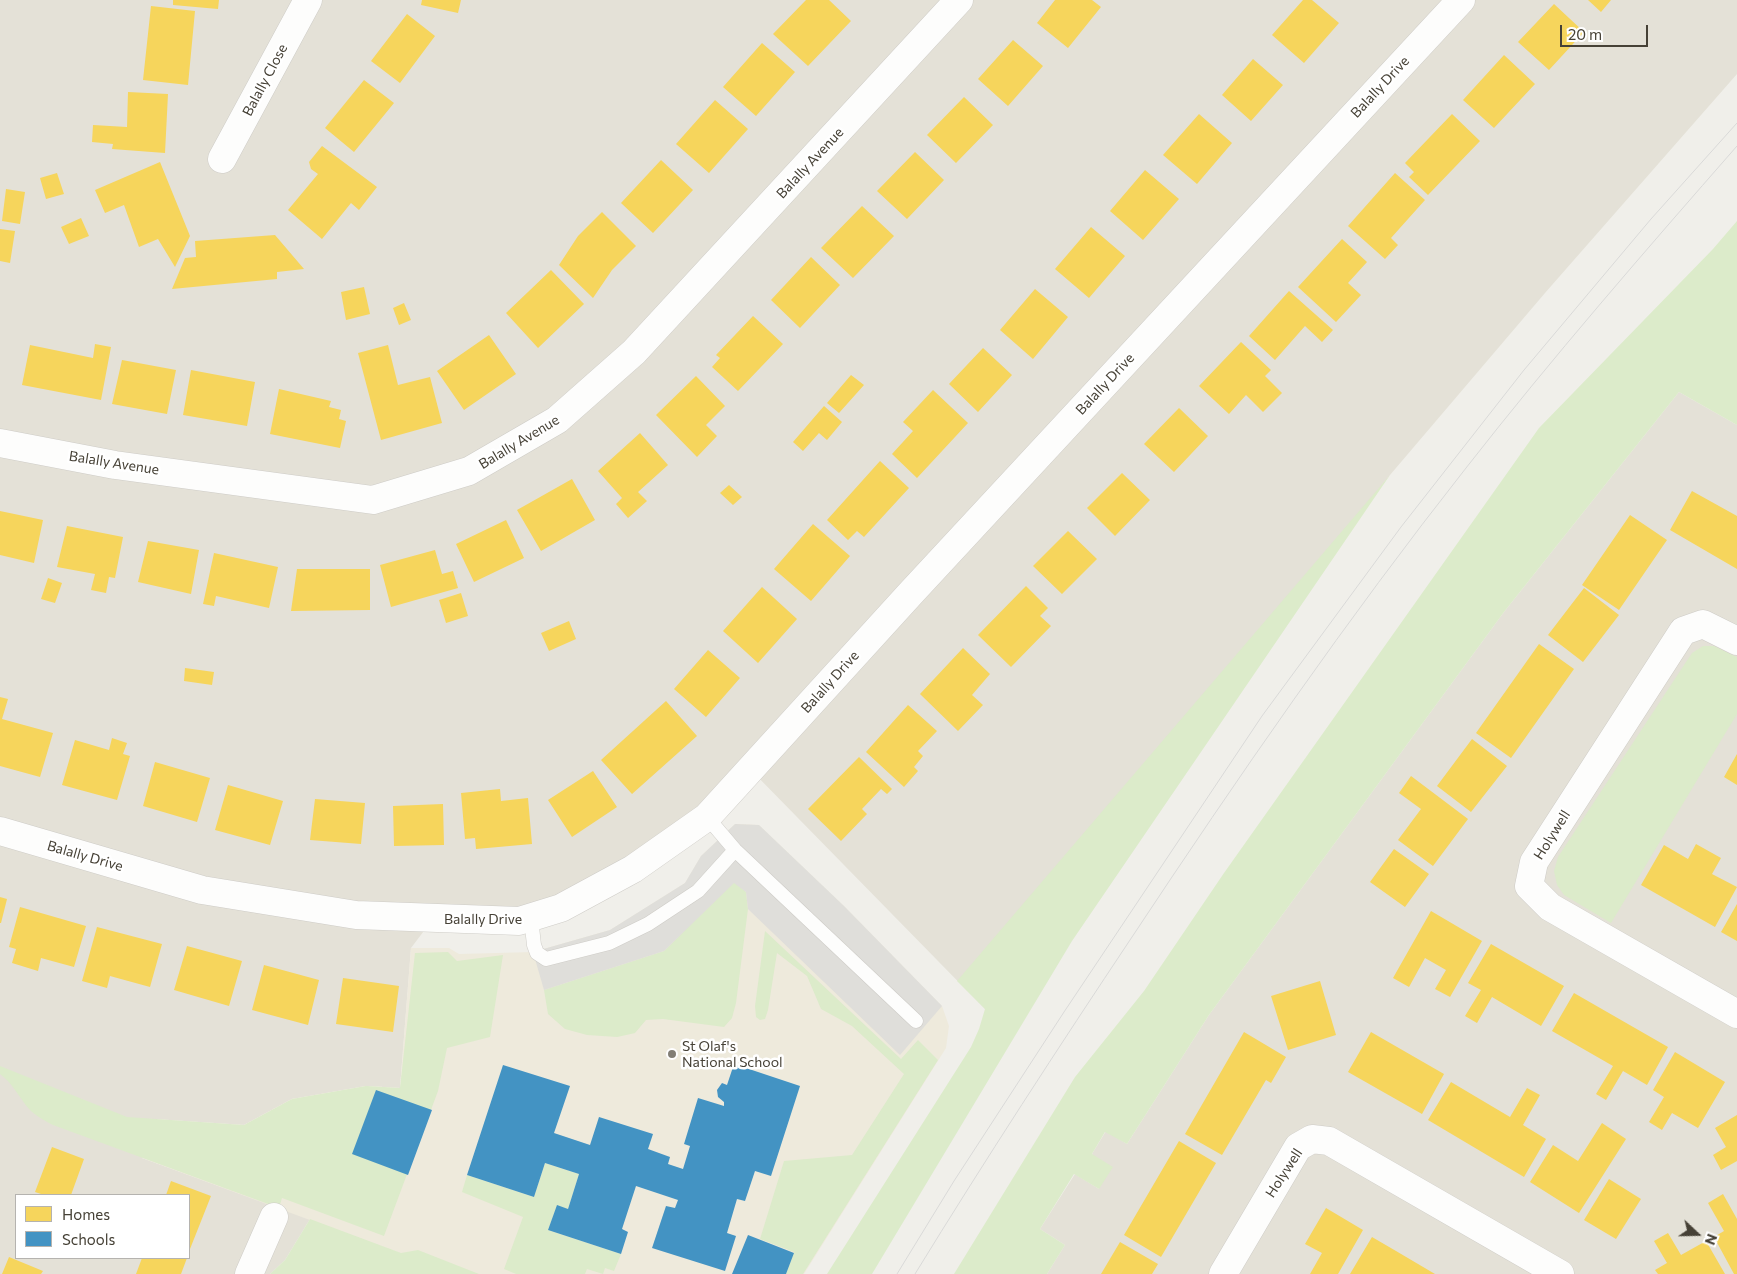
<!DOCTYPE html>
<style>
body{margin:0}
#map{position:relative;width:1737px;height:1274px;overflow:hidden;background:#f0efea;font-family:Commissioner,sans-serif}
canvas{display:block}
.legend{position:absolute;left:15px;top:1194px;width:175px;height:65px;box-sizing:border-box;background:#fff;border:1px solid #b5b3af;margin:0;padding:6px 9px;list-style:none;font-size:15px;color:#464136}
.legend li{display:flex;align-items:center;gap:10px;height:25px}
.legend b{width:25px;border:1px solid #b5b3af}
.north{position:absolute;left:1672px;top:1209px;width:50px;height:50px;-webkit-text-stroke:4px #fff;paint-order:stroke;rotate:111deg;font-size:14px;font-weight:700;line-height:20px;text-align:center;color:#464136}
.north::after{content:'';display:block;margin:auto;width:18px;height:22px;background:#464136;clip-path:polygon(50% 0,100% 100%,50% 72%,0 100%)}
.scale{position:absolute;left:1560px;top:25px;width:88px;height:22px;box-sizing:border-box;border:2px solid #464136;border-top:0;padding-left:6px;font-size:15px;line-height:18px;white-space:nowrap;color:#464136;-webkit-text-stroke:4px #fff;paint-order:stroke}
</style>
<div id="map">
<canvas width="1737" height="1274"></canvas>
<ul class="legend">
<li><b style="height:14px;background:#f6d55c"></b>Homes</li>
<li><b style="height:14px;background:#4393c3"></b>Schools</li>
</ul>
<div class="north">N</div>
<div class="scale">20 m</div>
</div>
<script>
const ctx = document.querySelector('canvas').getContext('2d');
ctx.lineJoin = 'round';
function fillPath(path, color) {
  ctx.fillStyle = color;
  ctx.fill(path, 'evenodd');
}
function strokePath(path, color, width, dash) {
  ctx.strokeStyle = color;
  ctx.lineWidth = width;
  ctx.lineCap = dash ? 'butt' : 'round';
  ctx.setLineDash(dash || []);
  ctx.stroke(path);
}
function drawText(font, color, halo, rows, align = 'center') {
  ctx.font = font + ' Commissioner,sans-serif';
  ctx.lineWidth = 5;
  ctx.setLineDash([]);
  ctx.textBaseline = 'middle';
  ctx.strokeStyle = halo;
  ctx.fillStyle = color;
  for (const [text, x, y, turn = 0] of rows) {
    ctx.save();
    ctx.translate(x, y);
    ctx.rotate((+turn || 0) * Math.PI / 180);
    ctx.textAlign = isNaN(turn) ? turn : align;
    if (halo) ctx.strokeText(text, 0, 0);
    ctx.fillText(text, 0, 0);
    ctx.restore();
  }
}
fillPath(new Path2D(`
 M0,0H1737V74L1545,293L1390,475L985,1009L750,769L561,908L433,919L411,948L400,1088L366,1086L292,1099L244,1125L154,1119L142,1158L310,1219L285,1260L270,1274H0ZM16,1195H189V1258H16Z
 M1679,392L1737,425V1274H1047L1065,1245L1040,1229L1075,1174L1099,1189L1092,1154L1106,1131L1127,1144L1209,1015L1504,612Z`), '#e4e1d7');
fillPath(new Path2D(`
 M735,824L759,825L844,906L942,1006L949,1026L946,1048L804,1274H456L142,1158L154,1119L244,1125L292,1099L366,1086L400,1088L411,948H449L459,954L533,952L610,930L685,883L701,856Z`), '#eeeadc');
fillPath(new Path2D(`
 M1737,221V425L1679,392L1504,612L1209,1015L1127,1144L1105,1132L1092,1154L1113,1167L1099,1189L1074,1174L1040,1229L1065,1245L1047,1274H954L1075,1077L1144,991L1224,873L1539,428L1713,249Z
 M1390,475L1072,941L872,1274H827L971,1047L979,1029L985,1009L957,981Z
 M1703,646H1714L1737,657V714L1611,923L1564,895L1557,885L1554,871L1558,857L1684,665L1692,653Z
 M734,882L746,892L748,909L736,1003L732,1018L724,1027L663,1019L646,1020L635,1033L617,1037L587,1035L565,1029L548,1014L544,990L664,951Z
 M765,931L901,1059L918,1040L938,1060L803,1274H786L794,1252L760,1239L784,1161L852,1155L904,1074L852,1026L821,1009L807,976L777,953L768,1010L765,1019L760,1020L756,1017L755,1006Z
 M448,952L457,961L503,955L490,1037L447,1048L438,1091L384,1236L282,1198L279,1208L53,1125C45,1121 36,1116 30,1110C19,1098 13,1083 0,1074V1066L127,1117L244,1125L292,1099L366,1086L400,1088L415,953Z
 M545,1163L579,1174L568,1209L557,1206L548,1230L621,1254L614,1271L605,1268L603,1274L587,1269L585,1274H516L504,1269L523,1217L462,1192L467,1175L534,1197Z
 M310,1219L401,1253L418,1250L479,1274H270L285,1260Z`), '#dcebca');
fillPath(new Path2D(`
 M735,824L759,825L844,906L942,1006L900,1055L748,909L746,892L734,883L664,951L544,990L533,952L610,930L685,883L701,856Z`), '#dfdeda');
fillPath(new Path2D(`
 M173,0H219L218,9L173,5Z
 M422,0H461L458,13L421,5Z
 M806,0H829L851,21L808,66L773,34Z
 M1055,0H1092L1101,7L1068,48L1037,23Z
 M1303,0H1312L1339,23L1304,63L1272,35Z
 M1588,0H1611L1601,12Z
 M1554,4L1584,32L1549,70L1518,42Z
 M151,6L195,11L188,85L143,80Z
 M407,14L435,36L400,83L371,61Z
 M1013,40L1043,66L1008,106L978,79Z
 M762,43L795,72L756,116L723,87Z
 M1504,55L1535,84L1494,128L1463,100Z
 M1253,59L1283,85L1251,121L1222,95Z
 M364,80L394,103L354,152L325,128Z
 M128,92L168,94L165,153L112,149L113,144L92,142L93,125L127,127Z
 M964,97L993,125L956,163L927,135Z
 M715,100L748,129L709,173L676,144Z
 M1199,114L1232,143L1197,184L1163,155Z
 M1452,114L1480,141L1428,195L1409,177L1414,172L1405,163Z
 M322,146L377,187L359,210L351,203L322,239L288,210L318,174L311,169L309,162Z
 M915,152L944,180L907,219L877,191Z
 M661,160L693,190L653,233L621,203Z
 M160,162L190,236L175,267L158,239L139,247L124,205L105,213L95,190Z
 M1145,170L1179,199L1143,240L1110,211Z
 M57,173L64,194L46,199L40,178Z
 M1395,173L1425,200L1391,238L1398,245L1385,259L1348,226Z
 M6,189L25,192L20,224L2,221Z
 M862,206L894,236L853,278L821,248Z
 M602,212L636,246L612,270L593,298L559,265L578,236Z
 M81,218L89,236L69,244L61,227Z
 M1091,227L1125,256L1089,298L1055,269Z
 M0,229L15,231L10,263L0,261Z
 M275,235L304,269L277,272V279L172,289L185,258L196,257L195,241Z
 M1342,239L1367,262L1348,283L1361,295L1336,322L1298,287Z
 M811,257L840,285L800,328L771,300Z
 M551,270L584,304L538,348L506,313Z
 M364,287L370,314L346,320L341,292Z
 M1035,289L1068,317L1033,359L1000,330Z
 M1289,291L1333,330L1322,342L1305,326L1275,360L1249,336Z
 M404,303L411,320L399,325L393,308Z
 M753,316L783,344L738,391L712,367L720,358L716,355Z
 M489,335L516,374L464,410L437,371Z
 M1241,342L1271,370L1265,376L1282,393L1263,412L1246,395L1229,414L1199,386Z
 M95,344L111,347L101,400L22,385L30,345L93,358Z
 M388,345L398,385L430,377L442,423L381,440L358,353Z
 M983,348L1012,375L978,412L949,384Z
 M122,360L176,370L167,414L112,404Z
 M191,370L255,382L247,426L183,415Z
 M851,375L864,385L839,413L827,403Z
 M696,376L725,406L706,425L717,436L697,457L656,415Z
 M279,389L331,401L329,407L341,410L339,419L346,421L340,448L270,434Z
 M933,390L968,423L917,478L892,454L913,431L903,422Z
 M824,406L842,422L827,440L819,433L803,451L793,442Z
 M1179,408L1208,436L1174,472L1144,444Z
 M640,433L668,465L638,492L647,501L628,518L616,504L622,498L598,471Z
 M880,461L909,488L864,537L857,531L848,540L827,520Z
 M1122,473L1150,500L1115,536L1087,508Z
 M572,479L595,520L541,551L517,510Z
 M729,485L742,497L733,505L720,493Z
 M1692,491L1737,516V569L1670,530Z
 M0,511L43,520L34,563L0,555Z
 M1630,515L1667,540L1619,610L1582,585Z
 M506,520L524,558L474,582L456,544Z
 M813,524L850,556L811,601L774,569Z
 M67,526L123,537L115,578L109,577L106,593L91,590L95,574L57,567Z
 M1068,531L1097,559L1062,594L1033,566Z
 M148,541L199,550L191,594L138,582Z
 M435,550L442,574L453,571L458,588L391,607L380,565Z
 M214,553L278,567L269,608L216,596L214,606L203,604Z
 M297,569H370V610L291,611Z
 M48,578L62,583L55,603L41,599Z
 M1026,586L1048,608L1040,616L1051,626L1011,667L978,635Z
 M762,587L797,619L758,663L723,631Z
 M1584,588L1619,615L1583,662L1548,635Z
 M461,593L468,616L446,623L439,600Z
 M569,621L576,639L549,651L541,633Z
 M1539,644L1574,669L1511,758L1476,733Z
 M963,648L990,674L972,695L983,705L958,731L920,694Z
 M708,650L740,678L706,717L674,689Z
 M185,668L214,672L212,685L184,681Z
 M0,697L8,699L2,719L53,733L40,777L0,766Z
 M666,701L697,736L632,794L601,760Z
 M908,705L937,731L918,751L923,756L914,767L918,771L904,787L866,752Z
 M112,738L127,743L123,754L130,756L117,800L62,785L75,740L109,750Z
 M1472,739L1507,766L1471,812L1437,786Z
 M1737,754V785L1724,777Z
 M859,757L892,789L887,794L881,789L862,809L867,814L841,841L808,809Z
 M155,762L210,778L197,822L143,806Z
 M593,771L617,807L572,837L548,800Z
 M1411,776L1468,819L1433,866L1398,840L1421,809L1399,793Z
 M228,785L283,801L270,845L215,830Z
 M500,789L501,801L528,798L532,844L476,849L475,838L465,839L461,793Z
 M315,799L365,803L361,844L310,840Z
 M443,804L444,845L394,846L393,806Z
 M1696,844L1721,858L1712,874L1737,887L1715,927L1641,885L1664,845L1688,859Z
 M1394,849L1429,874L1405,907L1370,882Z
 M0,897L7,899L1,923H0Z
 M1737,904V941L1721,932Z
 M20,907L86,926L74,967L41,958L38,971L12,963L16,949L9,947Z
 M1431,911L1482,941L1450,997L1435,989L1446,970L1425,958L1409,987L1393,978Z
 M97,927L162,944L150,987L110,976L107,988L82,981Z
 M1491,944L1564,986L1541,1026L1492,997L1477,1023L1465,1016L1481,990L1468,983Z
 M187,946L242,961L229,1006L174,990Z
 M264,965L319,980L308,1025L252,1010Z
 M343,978L399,986L393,1032L336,1024Z
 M1320,981L1336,1035L1288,1050L1271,996Z
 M1574,993L1668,1047L1647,1085L1623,1071L1606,1100L1596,1094L1613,1066L1552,1031Z
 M1244,1032L1286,1057L1271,1083L1266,1080L1222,1155L1185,1134Z
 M1371,1032L1444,1074L1422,1114L1348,1072Z
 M1675,1052L1725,1082L1698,1128L1672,1113L1662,1130L1649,1122L1664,1097L1653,1090Z
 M1451,1082L1510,1117L1527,1088L1540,1095L1523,1125L1546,1139L1524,1177L1428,1120Z
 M1737,1115V1161L1721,1170L1713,1155L1726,1147L1715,1128Z
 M1602,1123L1626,1139L1579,1213L1530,1182L1553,1145L1578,1161Z
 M1179,1141L1216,1163L1161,1257L1124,1235Z
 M52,1147L84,1159L71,1195H44L35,1192Z
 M1609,1179L1641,1199L1616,1239L1584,1220Z
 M171,1181L211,1196L190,1249L189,1248V1195H166Z
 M1723,1194L1737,1219V1274H1734L1714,1237L1724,1231L1708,1203Z
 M1326,1208L1363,1230L1338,1274H1310L1322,1253L1305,1244Z
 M1668,1233L1681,1255L1706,1241L1725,1274H1658L1655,1270L1667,1263L1654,1241Z
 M1372,1237L1396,1251L1435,1274H1350Z
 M1120,1242L1158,1264L1152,1274H1101Z
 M9,1257L43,1271L41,1274H2Z
 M142,1258H187L181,1274H136Z`), '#f6d55c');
fillPath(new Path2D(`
 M734,1064L800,1086L771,1176L755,1171L745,1201L737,1199L727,1233L736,1236L725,1271L652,1248L666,1206L675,1208L678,1200L636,1186L622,1229L628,1232L621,1254L548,1230L557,1205L568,1209L579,1174L545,1163L534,1197L467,1175L503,1065L570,1086L554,1133L590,1145L599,1117L653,1134L648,1149L670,1157L668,1164L683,1169L690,1146L684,1144L698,1098L724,1106V1102L718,1097L717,1090L722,1083L727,1085Z
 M376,1090L432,1110L408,1175L352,1154Z
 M748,1235L794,1253L786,1274H732Z`), '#4393c3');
const lane = new Path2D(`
 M707,817L735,850L916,1021
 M531,918L534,945L537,953L546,959L609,943L648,924L698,891L735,850`);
const street = new Path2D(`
 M222,159L308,0
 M0,443L115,465L373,500L469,471L557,420L634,352L959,0
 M1737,641L1703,624L1683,631L1534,862L1529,886L1550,907L1737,1014
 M0,831L202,890L356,915L519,921L561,908L633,869L707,817L910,594L1461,0
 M249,1274L274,1217
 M1223,1274L1298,1147L1312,1139L1329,1141L1560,1274`);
strokePath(lane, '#ceccc7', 15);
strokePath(street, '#ceccc7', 29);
strokePath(lane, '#fdfdfc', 14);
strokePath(street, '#fdfdfc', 28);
strokePath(new Path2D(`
 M897,1274L954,1181L1064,1012L1262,716L1401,527L1524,370L1651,219L1737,123
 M915,1274C985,1160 1058,1048 1132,937C1238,777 1347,619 1466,468C1552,358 1645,251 1737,146`), '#d9d9d8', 1);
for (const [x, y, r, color] of [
 [672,1054,5,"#827e75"]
]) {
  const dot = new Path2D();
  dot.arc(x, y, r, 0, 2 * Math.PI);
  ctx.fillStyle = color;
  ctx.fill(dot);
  strokePath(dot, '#fff', 2);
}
drawText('14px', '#464136', '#fff', [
 ["Balally Close",265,80,-62],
 ["Balally Drive",1380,87,-47],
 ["Balally Avenue",810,163,-47],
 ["Balally Drive",1105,384,-47],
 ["Balally Avenue",519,442,-31],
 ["Balally Avenue",114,463,9],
 ["Balally Drive",830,682,-48],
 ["Holywell",1552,835,-58],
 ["Balally Drive",85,856,16],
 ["Balally Drive",483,919],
 ["Holywell",1284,1173,-57]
]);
drawText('14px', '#464136', '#fff', [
 ["St Olaf's",682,1046],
 ["National School",682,1062]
], 'left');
</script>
